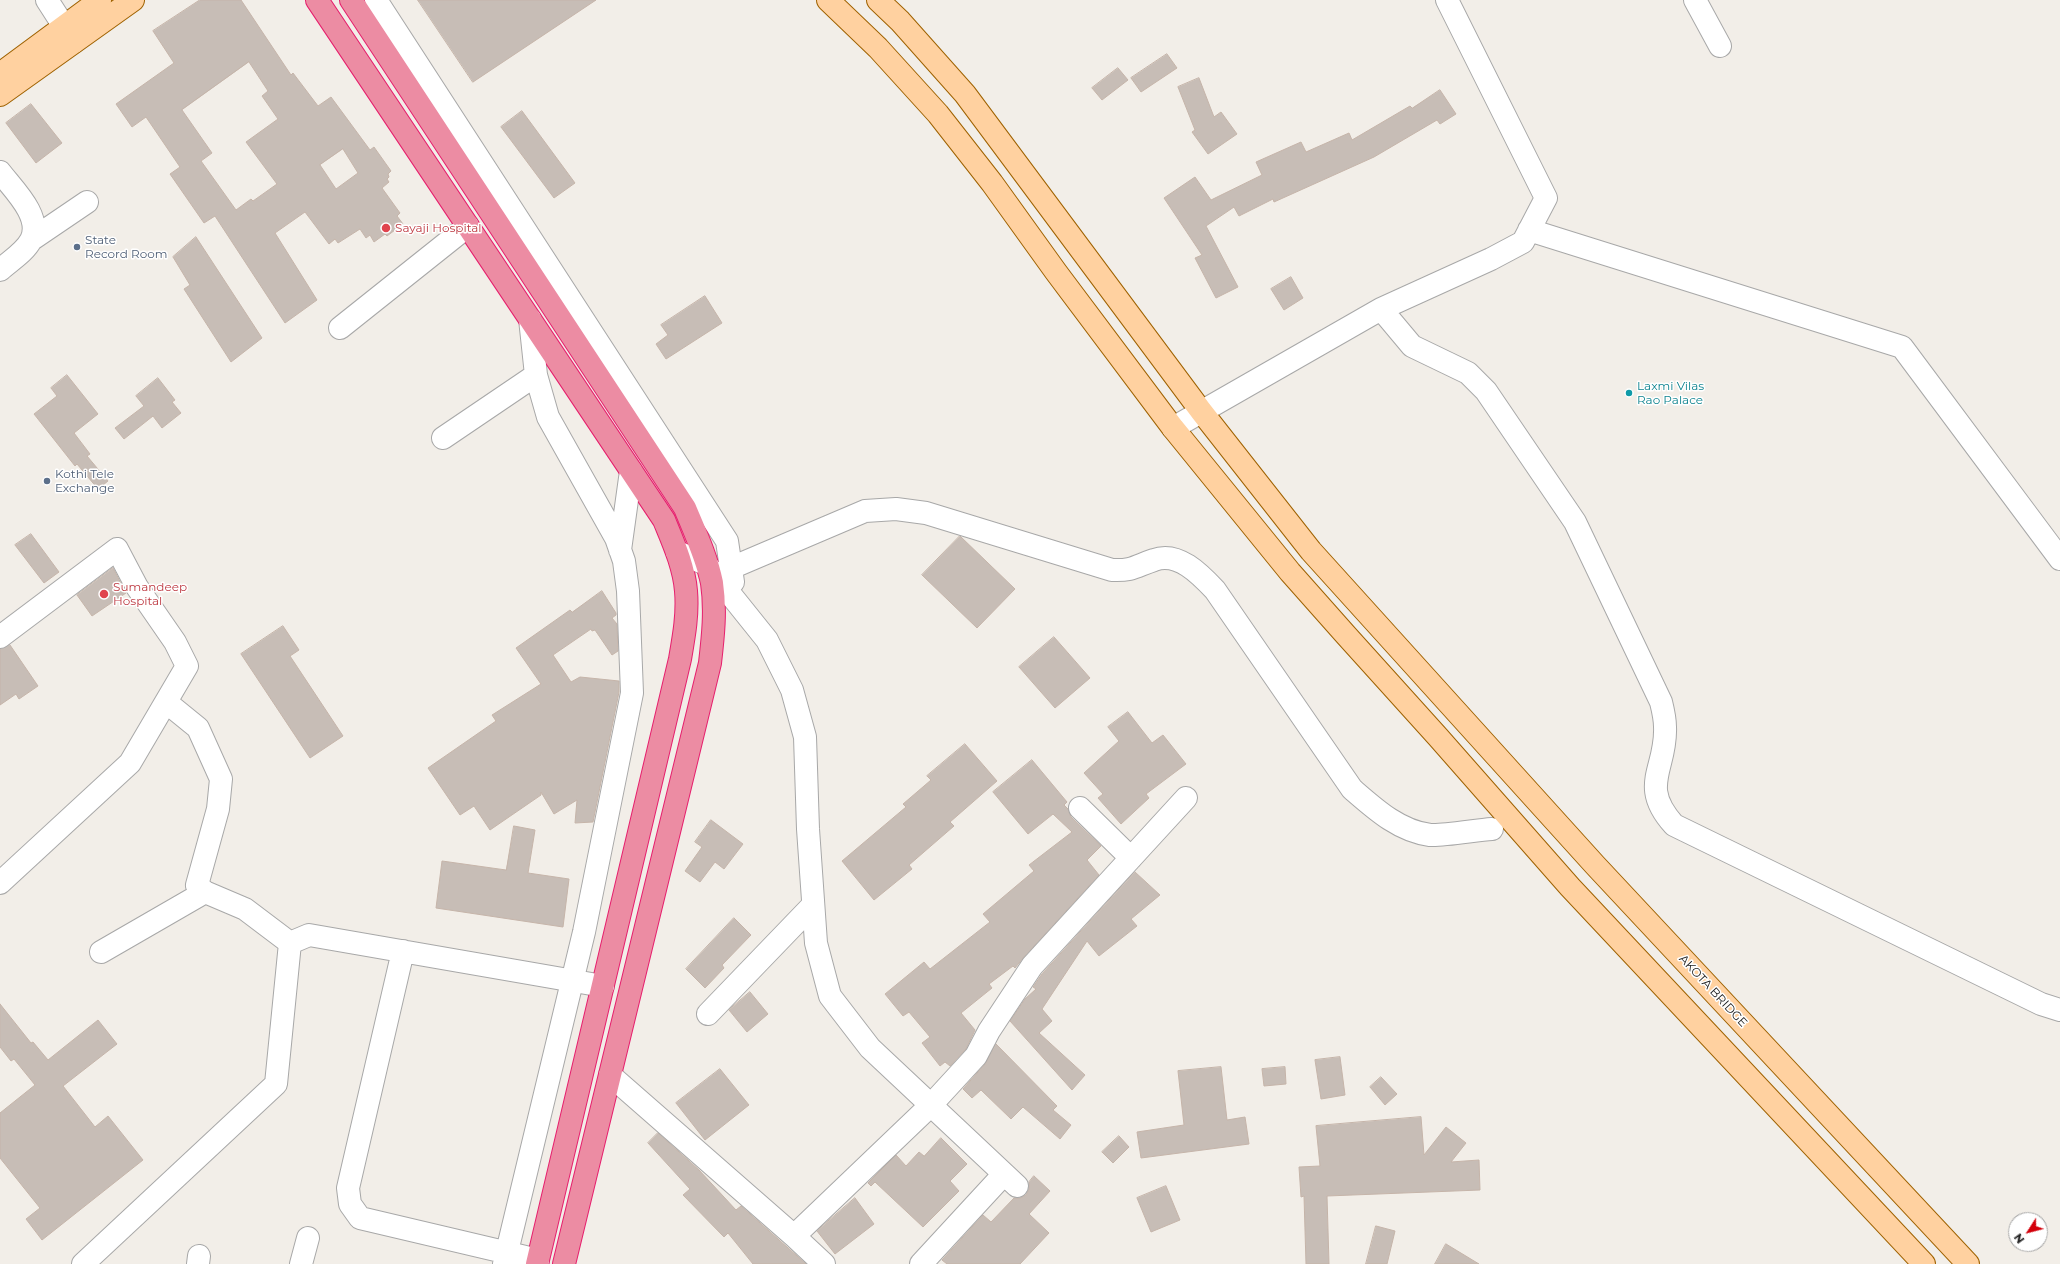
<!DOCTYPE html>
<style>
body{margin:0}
#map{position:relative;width:2060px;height:1264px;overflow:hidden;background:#f2eee8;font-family:Montserrat,sans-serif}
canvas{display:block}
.north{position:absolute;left:2008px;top:1212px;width:40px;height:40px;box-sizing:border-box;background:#fff;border:1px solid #a6a6a6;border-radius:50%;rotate:234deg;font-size:11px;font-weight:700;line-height:16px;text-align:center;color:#212121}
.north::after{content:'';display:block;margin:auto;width:14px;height:18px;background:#d3000b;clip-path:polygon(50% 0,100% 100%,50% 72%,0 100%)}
</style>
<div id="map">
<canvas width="2060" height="1264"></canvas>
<div class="north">N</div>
</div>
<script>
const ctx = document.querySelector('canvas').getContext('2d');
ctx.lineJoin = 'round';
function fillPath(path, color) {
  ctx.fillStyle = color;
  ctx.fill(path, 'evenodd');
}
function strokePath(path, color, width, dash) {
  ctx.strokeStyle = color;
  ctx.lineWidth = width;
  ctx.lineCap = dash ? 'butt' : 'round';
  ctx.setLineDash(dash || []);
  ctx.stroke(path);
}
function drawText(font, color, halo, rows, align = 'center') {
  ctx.font = font + ' Montserrat,sans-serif';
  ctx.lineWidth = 3;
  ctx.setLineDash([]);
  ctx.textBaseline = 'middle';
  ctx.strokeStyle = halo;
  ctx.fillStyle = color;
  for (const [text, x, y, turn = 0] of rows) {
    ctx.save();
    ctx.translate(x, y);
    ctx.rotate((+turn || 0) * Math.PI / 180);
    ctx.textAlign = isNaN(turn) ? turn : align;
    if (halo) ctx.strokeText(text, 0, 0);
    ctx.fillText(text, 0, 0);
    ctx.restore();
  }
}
const building = new Path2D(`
 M200,0H241L291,75L293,73L318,106L331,97L370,150L374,147L391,171L388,174L389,177L387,179L389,182L382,188L400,213L397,216L403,224L387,236L385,234L374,242L370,235L366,238L360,229L338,243L335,239L329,244L305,212L275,233L317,300L285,323L215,216L204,223L170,174L180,167L146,117L132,127L116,104L174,63L153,31ZM249,62L268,91L262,96L278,119L246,142L277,184L253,201L251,199L236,210L201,161L212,153L182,110ZM343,149L358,173L336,189L320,165Z
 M418,0H596L473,82Z
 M1167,54L1177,68L1141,92L1131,78Z
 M1118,68L1128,80L1102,100L1092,88Z
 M1199,78L1214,117L1221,112L1237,134L1208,154L1192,132L1195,130L1178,87Z
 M1440,90L1456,114L1440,124L1437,120L1374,157L1274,202L1273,199L1239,216L1234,207L1206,226L1238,287L1216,298L1195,258L1202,255L1164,198L1195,177L1211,200L1262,175L1256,162L1301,142L1306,152L1349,133L1352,140L1410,106L1412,108Z
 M31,104L62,143L36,163L6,123Z
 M522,111L575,183L554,198L501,127Z
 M196,237L262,338L231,362L184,289L190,285L173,257Z
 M1291,277L1303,298L1284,310L1271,289Z
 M705,296L722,323L666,359L656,344L668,335L661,325Z
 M67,375L98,414L74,433L90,454L87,456L108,481L98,489L77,464L75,466L34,414L57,396L51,388Z
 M158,378L175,400L172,402L181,413L162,428L153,416L124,439L115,428L144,406L136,396Z
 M31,534L59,572L44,583L15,545Z
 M960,536L1015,589L977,628L922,575Z
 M113,568L126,593L92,616L77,595Z
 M602,591L616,613V615L612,618L617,624L618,651L612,655L595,630L592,631L591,629L553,655L571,682L580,677L619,681V692L593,822L575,823L577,800L554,814L541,792V795L490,830L474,806L460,815L428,768L496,721L492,715L541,684L516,648L570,610L572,612Z
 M283,626L299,650L290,656L343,736L310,758L241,654Z
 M1054,637L1090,678L1055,708L1019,667Z
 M10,645L38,686L19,699L16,694L0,705V649Z
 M1128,712L1152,743L1163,735L1186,764L1146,794L1149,798L1121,824L1098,798L1103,794L1084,773L1119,741L1108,727Z
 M965,744L997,781L950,822L954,826L909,865L912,869L874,900L842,861L906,807L903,804L931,780L927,776Z
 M1032,760L1067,802L1064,805L1068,809L1071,817L1101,846L1087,860L1099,875L1023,958L1015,968L1013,966L989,984L992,988L961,1013L975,1030L966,1049L950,1066L945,1062L940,1066L922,1043L930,1037L909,1012L903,1016L885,994L924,962L930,969L990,922L983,914L1034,871L1029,865L1072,832L1053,814L1028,834L993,792Z
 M711,820L743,844L724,869L715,862L700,882L685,871L702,847L695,842Z
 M514,826L535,830L528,873L569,879L563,927L436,908L442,861L506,870Z
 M1135,872L1160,895L1131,919L1137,926L1099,956L1087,941L1042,1009L1052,1021L1039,1033L1085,1075L1072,1090L1010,1021L1025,999L1036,989L1033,987L1042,974Z
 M734,918L751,935L722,965L724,968L705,988L686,969Z
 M750,992L768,1014L747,1032L729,1010Z
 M0,1004L31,1043L33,1042L48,1060L98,1020L117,1044L63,1086L95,1127L108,1116L143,1160L42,1240L26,1219L40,1208L0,1158V1113L35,1085L14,1059L11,1061L0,1047Z
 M996,1044L1057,1106L1053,1110L1071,1125L1060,1139L1023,1107L1011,1119L981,1090L972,1098L963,1089L985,1064Z
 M1340,1057L1345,1095L1321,1099L1315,1060Z
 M1221,1067L1227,1120L1245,1117L1249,1144L1141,1158L1137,1132L1184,1125L1178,1071Z
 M1285,1067L1286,1084L1264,1086L1262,1069Z
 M720,1069L749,1105L705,1140L676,1103Z
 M1381,1077L1397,1094L1385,1105L1370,1087Z
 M1421,1117L1424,1155L1446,1127L1466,1143L1451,1162L1479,1160L1480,1190L1327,1196L1329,1264H1306L1304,1196L1301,1197L1299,1167L1320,1166L1316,1126Z
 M658,1133L699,1170L736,1210L741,1206L806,1264H753L728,1233L724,1237L683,1195L690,1189L648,1143Z
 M1119,1136L1129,1147L1113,1163L1102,1152Z
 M941,1138L967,1164L950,1181L959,1191L923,1227L875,1182L871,1186L868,1183L896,1155L906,1166L919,1152L924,1156Z
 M1034,1176L1050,1191L1029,1214L1049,1233L1020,1264H947L942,1260L983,1215L991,1222L1014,1198H1020L1026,1195L1029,1189V1182Z
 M1166,1186L1180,1220L1151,1232L1137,1198Z
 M855,1198L874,1224L835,1254L817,1231Z
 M1376,1226L1395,1231L1387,1264H1366Z
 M1446,1244L1479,1264H1435Z`);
fillPath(building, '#c7bdb6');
strokePath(building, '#c5b4a9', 1);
const minor = new Path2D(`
 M47,0L74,42
 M376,0L727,541L733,582
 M1695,0L1720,46
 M0,172C13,189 43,217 31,240C25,252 10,261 0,270
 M1529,230L1902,347L2060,559
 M31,240L87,202
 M1381,309L1412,346L1468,373L1486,391L1575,522L1661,702C1663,710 1665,719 1665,727C1667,769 1638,785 1674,825L2041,1004L2060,1010
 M340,328L468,226
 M1173,428L1381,309L1491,259L1523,242L1546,198L1447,0
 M443,438L536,375
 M620,550L631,471
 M677,552L706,564L767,640L792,690L805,737L808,829L816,943L830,996L870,1048L1017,1186
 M731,568L865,511L896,509L926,513L1112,570C1133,571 1136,566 1154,560C1178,551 1200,574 1215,590L1352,789C1375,809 1399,831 1430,835C1444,836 1476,830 1492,829
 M0,637L117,549L137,587L175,642L187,666L130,763L0,883
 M166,702L198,728L221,779L218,809L197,885L205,892L245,909L290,943
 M1080,808L1131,858
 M403,951L348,1188L350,1204L360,1218L538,1260
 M101,952L205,892
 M708,1014L813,905
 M610,1075L794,1236L824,1264
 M794,1236L931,1105L976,1056L989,1031L1032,966L1186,798
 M83,1264L276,1084L290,943L309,935L603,986
 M198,1264L199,1256
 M301,1264L308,1238
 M504,1264L584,932L632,693L628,591L624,561L616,538L548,417L536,375L530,319
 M921,1264L1004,1174`);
const major = new Path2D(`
 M828,0L878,48L938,114L992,183L1056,272L1173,428L1290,572L1345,634L1438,737L1570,887L1924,1264
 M878,0L900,21L965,94L1201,411L1311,551L1595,865L1968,1264
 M0,74L100,0
 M0,95L133,0`);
const highway = new Path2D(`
 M317,0L664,520C673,542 684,566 686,591C688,614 684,636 680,659L537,1264
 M351,0L685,508C695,532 707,558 712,583C716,610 713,637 710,663L564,1264`);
strokePath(minor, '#a8a8a8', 24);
strokePath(major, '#9f6200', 24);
strokePath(highway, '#e61f6d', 24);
strokePath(minor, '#fff', 22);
strokePath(major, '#ffd1a0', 22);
strokePath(highway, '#ec8ca3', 22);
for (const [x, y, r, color] of [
 [386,228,5,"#e0444e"],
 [77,247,4,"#5c6f8a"],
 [1629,393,4,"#0f9aa8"],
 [47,481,4,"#5c6f8a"],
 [104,594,5,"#e0444e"]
]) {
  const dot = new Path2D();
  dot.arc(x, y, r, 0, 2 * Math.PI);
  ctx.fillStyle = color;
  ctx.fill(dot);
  strokePath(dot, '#fff', 1.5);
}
drawText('12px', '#be3a42', '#fff', [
 ["Sayaji Hospital",395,228],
 ["Sumandeep",113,587],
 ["Hospital",113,601]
], 'left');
drawText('12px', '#4e5e75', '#fff', [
 ["State",85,240],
 ["Record Room",85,254],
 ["Kothi Tele",55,474],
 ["Exchange",55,488]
], 'left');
drawText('12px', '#0d838f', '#fff', [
 ["Laxmi Vilas",1637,386],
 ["Rao Palace",1637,400]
], 'left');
drawText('12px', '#212121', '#fff', [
 ["AKOTA BRIDGE",1713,991,47]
]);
</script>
